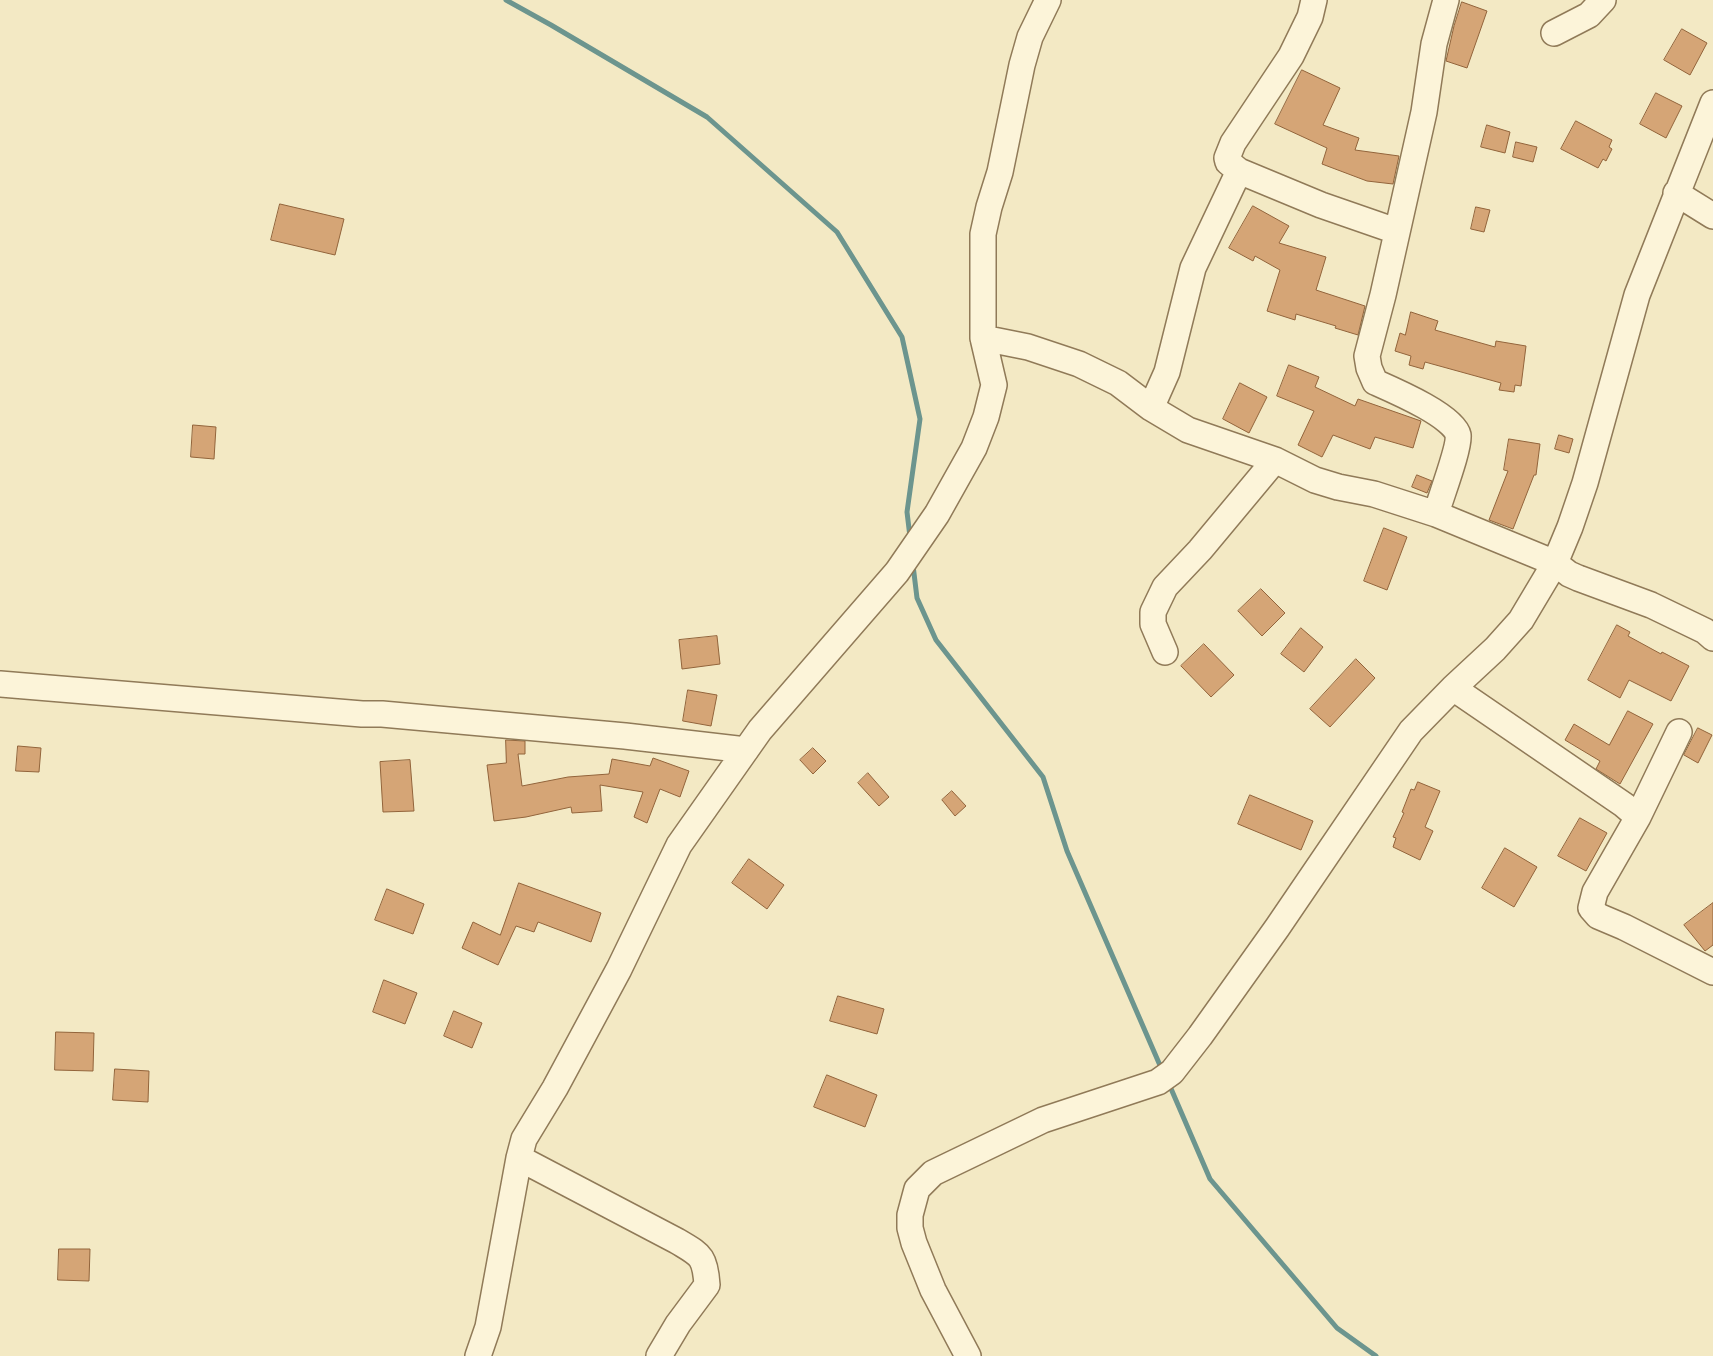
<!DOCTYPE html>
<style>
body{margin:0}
canvas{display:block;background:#f3e9c4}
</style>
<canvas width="1713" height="1356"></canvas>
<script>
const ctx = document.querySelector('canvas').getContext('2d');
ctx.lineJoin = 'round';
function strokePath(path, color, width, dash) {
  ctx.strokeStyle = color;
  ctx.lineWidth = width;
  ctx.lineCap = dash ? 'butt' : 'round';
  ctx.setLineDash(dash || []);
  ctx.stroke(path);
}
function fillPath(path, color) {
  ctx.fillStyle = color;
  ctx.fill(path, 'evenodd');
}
strokePath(new Path2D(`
 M506,0L551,25L707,117L837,232L902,337L920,419L907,512L910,537
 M913,565L917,598L936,640L1043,777L1067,851L1162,1070
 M1169,1084L1210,1179L1337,1328L1376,1356`), '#6c958e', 5);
const building = new Path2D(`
 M1462,2L1487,11L1467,68L1446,61L1454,26Z
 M1682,29L1707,43L1690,75L1664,60Z
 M1302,70L1340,88L1323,125L1359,138L1355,150L1399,156L1393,184L1367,181L1322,164L1327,148L1275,124Z
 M1656,93L1682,106L1666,138L1640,124Z
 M1576,121L1612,140L1609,147L1612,149L1606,161L1603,159L1598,168L1561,149Z
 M1487,125L1510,132L1505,153L1481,147Z
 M1516,142L1537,147L1533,162L1513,157Z
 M280,204L344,219L335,255L271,240Z
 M1253,206L1289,226L1279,243L1326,257L1316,290L1365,306L1358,335L1335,328L1336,326L1296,314L1295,320L1267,311L1280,270L1255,256L1253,261L1229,248Z
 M1476,207L1490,210L1484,232L1471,229Z
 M1411,312L1438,321L1435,330L1495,347L1496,341L1526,346L1521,386L1515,385L1514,392L1499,390L1501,383L1425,362L1423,369L1409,365L1411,356L1395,351L1400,333L1405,335Z
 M1289,365L1319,377L1315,387L1355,406L1358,399L1421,421L1413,448L1375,437L1370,449L1333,435L1322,457L1298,445L1314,411L1277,396Z
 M1240,383L1267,397L1249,433L1223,419Z
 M193,425L216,427L214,459L191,457Z
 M1559,435L1573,439L1569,453L1555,449Z
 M1509,439L1540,444L1536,475H1534L1513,529L1489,520L1508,471L1504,470Z
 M1417,475L1432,481L1427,493L1412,487Z
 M1384,528L1407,537L1387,590L1364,581Z
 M1261,589L1285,613L1262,636L1238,611Z
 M1617,625L1630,632L1628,636L1661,654L1662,652L1689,666L1671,701L1629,680L1620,698L1588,680Z
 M1301,628L1323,647L1304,672L1281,654Z
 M717,636L720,664L682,669L679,640Z
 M1204,644L1234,675L1211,697L1181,666Z
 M1356,659L1375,678L1330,727L1310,709Z
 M688,690L717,695L711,726L683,721Z
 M1628,711L1653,724L1620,784L1596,769L1600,761L1565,740L1574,724L1609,745Z
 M1698,728L1712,735L1698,763L1684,755Z
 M506,740L525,741V754H518L522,786L568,777L609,774L612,759L650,766L653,758L689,771L680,797L660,789L647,823L634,817L643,792L600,785L602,811L572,813L571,807L526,817L494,821L487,765L506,763Z
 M18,746L41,748L39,772L16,771Z
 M813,748L826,761L813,774L800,760Z
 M410,760L414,811L383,812L380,762Z
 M868,773L889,797L879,806L858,783Z
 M1418,782L1440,791L1425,827L1433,831L1420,860L1393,847L1396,838L1393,837L1404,813L1402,812L1411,789L1414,790Z
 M952,791L966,806L955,816L942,800Z
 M1250,795L1313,821L1301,850L1238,824Z
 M1580,818L1607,833L1586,871L1558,856Z
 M1505,848L1537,867L1514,907L1482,888Z
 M749,859L784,885L767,909L732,883Z
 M519,883L601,913L591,942L538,922L534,932L516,926L498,965L462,948L473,922L500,935Z
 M387,889L424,904L413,934L375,920Z
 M1713,903V945L1705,951L1684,925Z
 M384,980L417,993L405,1024L373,1012Z
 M838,996L884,1009L877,1034L830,1021Z
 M454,1011L482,1023L472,1048L444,1036Z
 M56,1032L94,1033L93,1071L55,1070Z
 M115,1069L149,1071L148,1102L113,1100Z
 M827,1075L877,1095L865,1127L814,1107Z
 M59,1249H90L89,1281L58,1280Z`);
fillPath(building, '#d5a576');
strokePath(building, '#92643b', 1);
const minor = new Path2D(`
 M1314,0L1310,17L1291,56L1233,143L1227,158L1228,162L1239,171L1321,205L1396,231
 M1554,33L1589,15L1603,0
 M1676,193L1713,216
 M983,338L1028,347L1079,364L1118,383L1151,408L1188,430L1275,460L1315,480L1338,487L1374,494L1436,514L1555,563L1569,574L1578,578L1651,605L1705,631L1713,638
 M1151,408L1167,372L1193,268L1239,171
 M1436,514C1440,499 1460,447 1458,435C1454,416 1393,390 1375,382L1369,368L1367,356L1383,295L1424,112L1434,44L1446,0
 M1165,652L1153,624V612L1165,587L1200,550L1275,460
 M0,684L362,714H382L625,736L746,750
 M1453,688L1624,805L1638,817L1595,892L1591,908L1598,916L1624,927L1713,972
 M1638,817L1679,732
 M519,1158L677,1241C700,1255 705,1255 707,1285L678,1324L659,1356
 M478,1356L488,1327L519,1158L524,1139L555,1088L619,969L679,845L760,730L897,572L937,514L974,448L986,417L994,385L983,338V234L989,207L1000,172L1022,65L1030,37L1048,0
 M968,1356L933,1290L914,1243L910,1228V1215L917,1189L933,1173L1043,1120L1158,1082L1172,1072L1200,1036L1277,928L1411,731L1453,688L1495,649L1521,620L1555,563L1570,527L1585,483L1637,295L1713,103`);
strokePath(minor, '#907a58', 28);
strokePath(minor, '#fcf4d9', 25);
</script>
